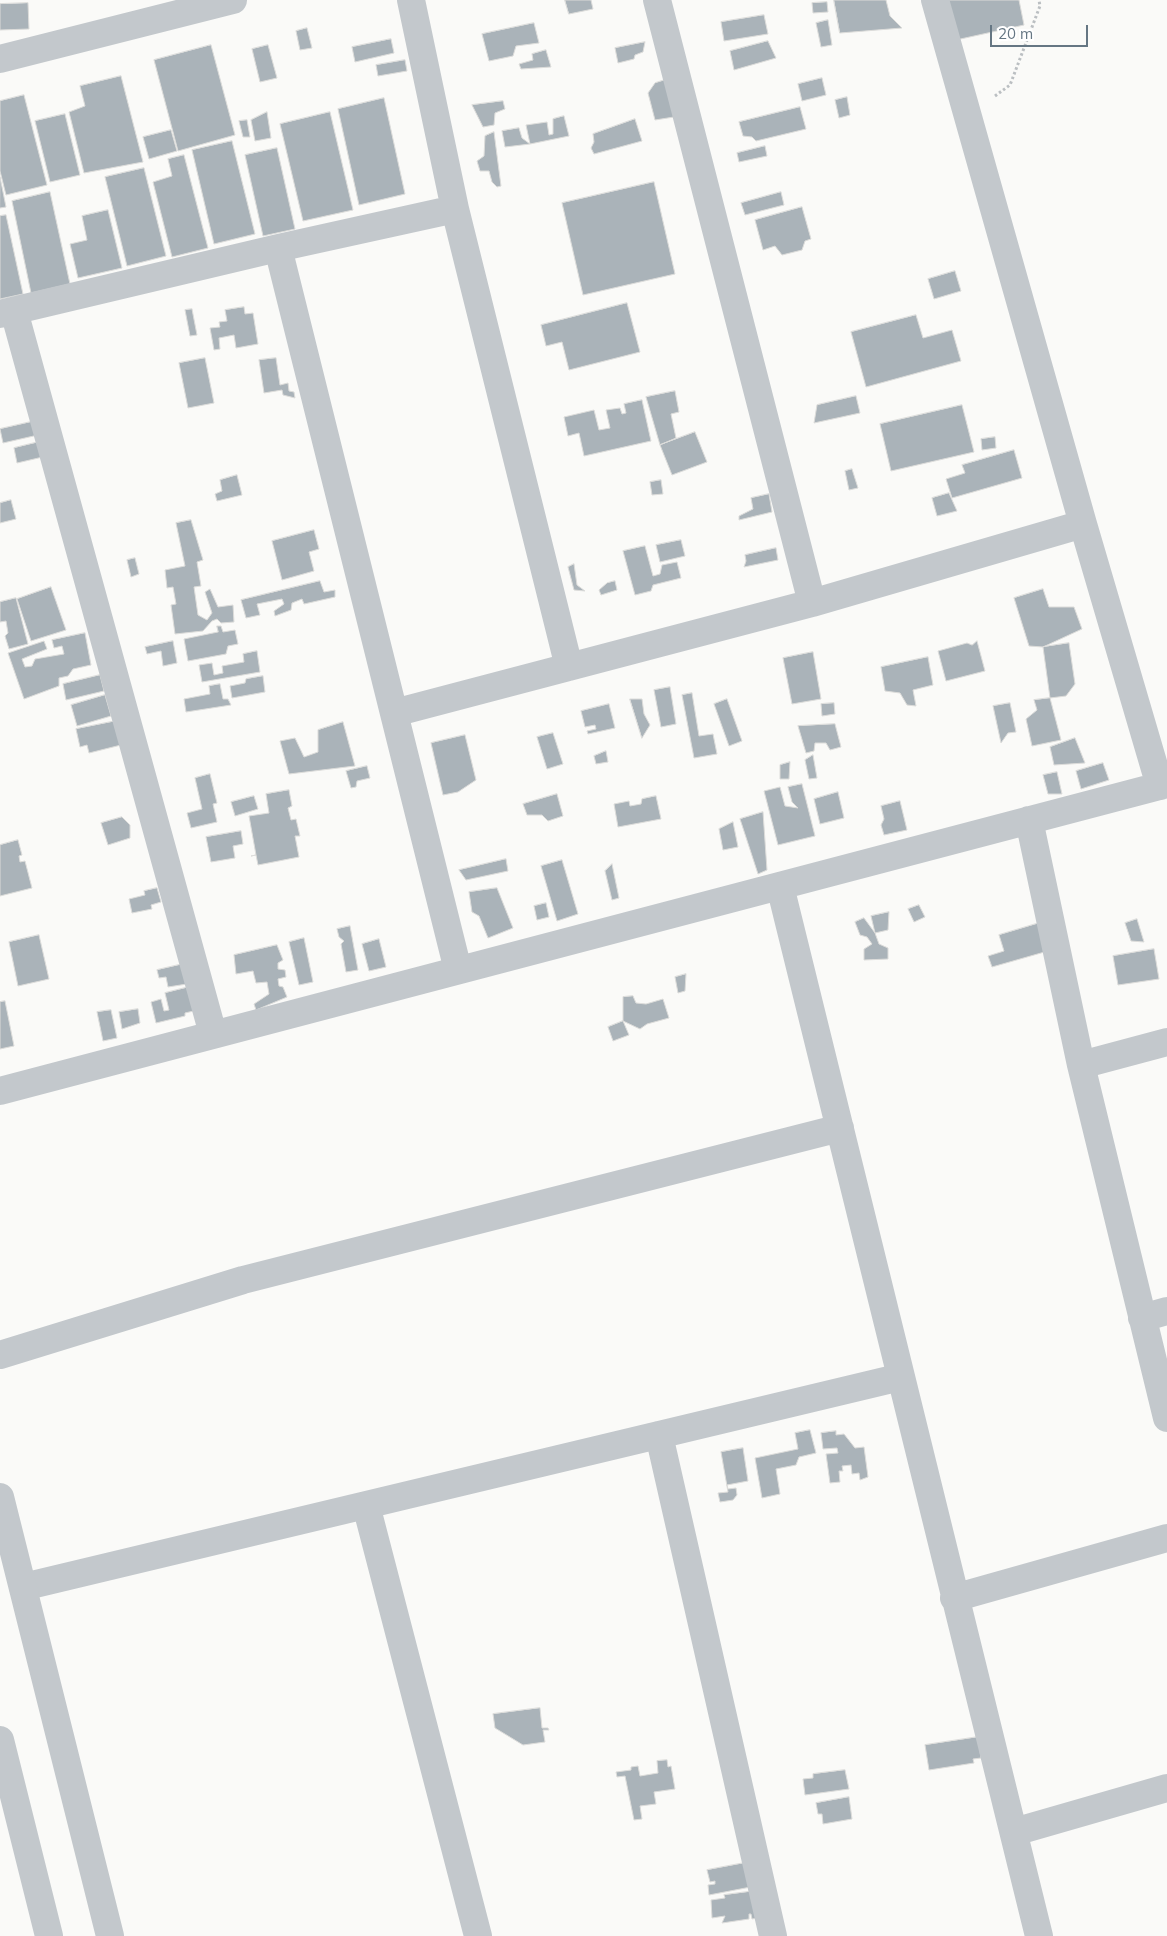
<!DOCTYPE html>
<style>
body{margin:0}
#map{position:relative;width:1167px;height:1936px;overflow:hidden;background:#fafaf8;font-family:Mulish,sans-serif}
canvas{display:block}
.scale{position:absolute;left:990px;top:25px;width:98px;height:22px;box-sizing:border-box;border:2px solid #657683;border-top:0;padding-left:6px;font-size:15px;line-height:18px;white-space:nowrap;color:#657683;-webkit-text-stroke:4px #fff;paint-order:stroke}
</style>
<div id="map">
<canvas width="1167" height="1936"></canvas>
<div class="scale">20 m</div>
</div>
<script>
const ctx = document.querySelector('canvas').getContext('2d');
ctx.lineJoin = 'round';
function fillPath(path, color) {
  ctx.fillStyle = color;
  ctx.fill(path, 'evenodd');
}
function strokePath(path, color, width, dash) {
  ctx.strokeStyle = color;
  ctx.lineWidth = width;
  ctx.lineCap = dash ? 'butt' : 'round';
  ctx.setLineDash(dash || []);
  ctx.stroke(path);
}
const building = new Path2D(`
 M565,0H591L593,9L569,14Z
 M834,0H886L890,16L902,28L840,33Z
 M947,0H1019L1024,25L956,40Z
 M827,2L828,12L813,13L812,3Z
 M28,3L29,29L0,30V4Z
 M764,15L768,34L724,41L721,22Z
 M828,20L832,45L821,47L816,23Z
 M534,23L539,43L516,46L513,56L489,61L482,34Z
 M307,28L312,48L300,50L296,31Z
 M391,39L394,53L355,62L352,47Z
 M768,41L776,58L734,70L730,51Z
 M645,42L643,52L635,55L634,59L618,63L615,48Z
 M211,45L235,135L178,151L154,60Z
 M268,45L277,78L260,82L252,49Z
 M546,50L551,67L521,69L519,64L533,60L532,54Z
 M405,60L407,71L378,76L376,65Z
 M121,76L143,162L84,173L69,112L85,106L80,86Z
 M822,78L826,95L802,101L798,84Z
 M665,80L674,117L655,120L648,93L655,83Z
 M24,95L47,185L6,195L0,171V101Z
 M847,97L850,115L839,118L835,100Z
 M384,98L405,194L359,205L338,109Z
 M503,101L505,109L495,113L494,125L483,127L472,105Z
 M800,107L806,129L756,141L752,137L743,136L739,122Z
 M267,112L271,138L255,141L251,120Z
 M330,112L353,210L303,221L280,124Z
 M65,114L80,175L50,182L35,121Z
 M564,116L569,136L530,144L526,125L547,122L549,135L553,134V119Z
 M635,119L642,141L594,154L591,148L594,142L593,134Z
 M247,120L250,137H243L239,121Z
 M519,128L522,138L530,144L505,147L502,131Z
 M171,130L177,151L149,159L143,137Z
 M494,132L501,186L497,187L492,182L489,171H480L477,161L484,156L485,136Z
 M232,141L255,234L214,244L192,150Z
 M765,146L767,156L739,162L737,153Z
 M277,148L295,229L263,236L245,155Z
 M184,155L208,248L172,257L153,182L172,176L168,159Z
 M144,168L166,256L127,266L105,177Z
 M0,177L6,207L0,208Z
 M654,182L675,274L583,295L562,203Z
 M50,192L70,284L31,293L12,201Z
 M781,192L784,205L745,215L741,203Z
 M802,207L811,239L805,241L802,250L782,255L775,246L763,250L755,220Z
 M108,210L122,268L78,278L70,244L87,240L82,216Z
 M6,215L23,294L0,299V216Z
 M955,271L961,291L934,299L928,279Z
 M627,303L640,352L569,370L562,342L546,346L541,325Z
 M244,307L245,314L253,313L258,344L236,348L234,335L219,338L220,349L214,350L210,328L220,327L219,322L227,321L225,310Z
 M192,309L197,335L190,336L185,310Z
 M916,315L923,338L952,330L961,361L866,387L851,332Z
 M205,358L214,403L188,408L179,363Z
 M276,358L280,385L288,383L289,391L294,392L295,398L283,395L282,390L264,393L259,360Z
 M675,391L679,412L671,414L676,438L660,445L646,397Z
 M856,396L860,413L814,423L817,405Z
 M642,400L651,441L584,456L579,433L568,436L564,417L594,410L599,430L610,428L606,410L620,408L622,414L626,413L624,404Z
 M962,405L974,452L891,471L880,424Z
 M35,421L38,435L3,443L0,429Z
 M695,432L707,462L672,475L660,445Z
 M995,437L996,448L982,450L981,439Z
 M43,441L47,456L17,463L14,448Z
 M1014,450L1022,478L952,498L946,479L965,473L962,465Z
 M852,469L858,488L849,490L845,471Z
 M237,475L242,495L217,501L215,494L222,491L220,480Z
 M661,480L663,494L652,495L650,482Z
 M949,493L957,511L937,516L932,498Z
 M769,494L772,512L739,520V516L753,509L751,498Z
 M11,500L16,519L0,523V503Z
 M191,520L203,560L197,562L201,586L194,587L198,615L207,620L212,613L205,592L210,589L218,607L233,605L234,622L221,623L217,619L212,621L203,631L175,634L171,605L176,604L173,587L167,588L165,570L185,566L176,523Z
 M314,530L319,549L309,552L314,571L282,580L272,541Z
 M681,540L685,556L660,562L656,545Z
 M645,546L653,576L660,574L662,565L677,562L681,578L653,585L651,591L635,595L623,551Z
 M776,548L778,560L744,567L746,561L745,555Z
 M135,558L139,574L131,577L127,560Z
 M574,564L577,585L585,591L574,590L568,567Z
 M320,581L324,592L335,590V597L304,604L302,599L292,603L291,610L275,616L274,611L284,604L282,599L257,604L260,615L246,618L241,600Z
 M615,581L617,590L601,595L599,590L607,583Z
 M51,587L66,630L31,641L17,599Z
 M1043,589L1049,607H1074L1082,629L1043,647L1029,646L1014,598Z
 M16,598L28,644L9,649L5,636L8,633L6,621L0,622V602Z
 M217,626H221L223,632L235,630L238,644L228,646L226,654L188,661L184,639L218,632Z
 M85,633L91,665L73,669L68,676L59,678V686L24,699L8,653L44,641L47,649L22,659L25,667L32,666L35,659L64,654L62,646L54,648L52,640Z
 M173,641L177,663L163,666L161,651L147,654L145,647Z
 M977,641L985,671L946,681L938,651L967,643L972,645Z
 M1069,643L1075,684L1066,696L1050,698L1043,647Z
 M257,651L260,672L202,682L199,665L212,663L214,675L223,673L222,666L244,662L243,654Z
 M813,652L821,699L792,704L783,658Z
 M928,657L933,685L913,690L916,706L907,705L900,693L885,691L881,667Z
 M100,675L104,691L66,700L63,684Z
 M263,676L265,692L232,698L230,686L245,683L246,679Z
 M220,684L223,699H228L231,705L186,712L184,699L210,694L209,686Z
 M670,687L676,724L661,727L654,690Z
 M692,693L699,736L713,734L717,754L694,758L682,695Z
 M105,695L111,716L77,726L71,705Z
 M1050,698L1061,740L1032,746L1026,719L1037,710L1034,700Z
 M630,699H642L644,714L650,725L642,738Z
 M727,699L742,741L729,746L714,704Z
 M834,703L835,714L822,716L821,704Z
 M1010,703L1016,732L1008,733L1001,743L993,706Z
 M609,704L615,728L588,734L587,731L596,729L595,725L585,727L581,711Z
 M116,721L121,745L89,753L87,745L80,747L76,729Z
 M343,722L355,766L289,774L280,741L295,738L304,757L318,752V730Z
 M835,724L841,747L830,750L826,743H815L814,751L806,753L798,726Z
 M553,733L563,764L547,769L537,737Z
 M465,735L476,780L458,792L443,795L431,743Z
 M1075,738L1085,763L1054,765L1050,747Z
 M606,751L608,762L596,764L594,756Z
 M813,755L817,778L809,779L805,760Z
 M790,762L789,779H780V765Z
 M1103,763L1109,780L1081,789L1076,771Z
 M367,766L370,778L357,781L356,787L351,788L346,771Z
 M1057,772L1062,794H1048L1043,775Z
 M210,774L217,803L213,804L217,822L191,828L187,813L202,809L195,778Z
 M802,784L815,836L778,845L764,791L780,787L785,806L798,808L792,802L788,787Z
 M289,790L292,806L288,808L291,820L296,819L300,836H295L299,857L258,865L256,855L251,856L256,855L249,816L269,813L266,794Z
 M838,792L844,818L820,824L814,799Z
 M557,794L563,816L548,821L542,815H527L523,804Z
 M254,796L258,809L235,816L231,802Z
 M656,796L661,819L618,827L614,804L629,801L630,806L641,804L642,799Z
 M900,801L907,830L884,835L881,825L884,819L881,806Z
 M763,812L767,870L758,874L740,819Z
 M122,817L130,825V838L108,845L101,823Z
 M733,822L738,847L723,850L719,829Z
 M241,831L243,844L233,846L235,858L211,862L206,837Z
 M18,840L22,855L19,856L20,862L25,861L32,888L0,896V845Z
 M506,859L508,871L466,880L459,870Z
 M562,860L578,914L557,921L541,866Z
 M612,864L619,898L612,900L605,871Z
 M157,888L161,902L151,905L152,909L132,913L129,899L145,895L144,891Z
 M497,888L513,928L488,938L479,916L472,912L469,892Z
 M546,903L549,917L537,920L534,906Z
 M919,905L925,917L914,922L908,909Z
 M889,912L888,930L875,933L871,916Z
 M864,918L875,933L879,944L888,948V959L864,960V949L872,944L867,937L860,935L855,922Z
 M1137,919L1144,942L1131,941L1125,923Z
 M1046,921L1055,949L992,967L988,956L1004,951L999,935Z
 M350,926L358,970L346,972L341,944L344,941L339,937L337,929Z
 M39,935L49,979L18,986L9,942Z
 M304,938L313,982L299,985L289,942Z
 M379,939L386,967L369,971L362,944Z
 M277,945L283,960L278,963V969L285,970L286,977L278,979L279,986L283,987L287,997L256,1010L254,1004L269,994L267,982L256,983L253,971L236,974L234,955Z
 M1154,949L1159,979L1118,985L1113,956Z
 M183,964L187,984L168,987L166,977L159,978L157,970Z
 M686,974L685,991L678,993L675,977Z
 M197,985L202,1009L185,1013V1016L156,1023L151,1002L161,999L164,1011L169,1010L165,993Z
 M633,996L636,1003L646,1004L663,999L669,1018L647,1024L640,1029L623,1021V997Z
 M5,1001L14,1046L0,1049V1002Z
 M138,1009L140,1023L122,1029L119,1012Z
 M111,1010L117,1038L103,1041L97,1012Z
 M623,1021L629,1035L613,1041L608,1027Z
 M810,1430L816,1453L799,1457L796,1465L776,1469L780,1494L762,1498L755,1458L798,1449L795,1433Z
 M836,1431V1435L844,1434L855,1448L864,1447L868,1477L860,1480L859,1473L852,1474L851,1465L842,1466L843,1471H839L840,1482L830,1483L826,1454L838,1453L837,1448L823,1449L821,1433Z
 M743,1448L748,1481L727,1485L728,1489L736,1488L737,1495L733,1500L720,1502L718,1493L728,1492L721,1452Z
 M540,1708L542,1728H548L549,1730H543L545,1742L523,1745L495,1728L493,1714Z
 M978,1737L981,1758L973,1759L974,1763L929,1770L925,1745Z
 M667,1760L668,1767L671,1766L675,1789L654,1792L656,1804L640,1806L642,1819L634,1820L625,1776L617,1777L616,1772L631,1770V1767L638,1766L640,1776L658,1773L657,1761Z
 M845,1770L849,1789L805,1795L803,1779L813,1778V1774Z
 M849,1797L852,1819L823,1824L822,1814H818L816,1803Z
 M755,1861L756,1886L709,1895L708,1885L715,1884V1881L710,1882L707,1870Z
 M770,1889L758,1918L752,1919L751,1914H749V1919L722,1923L725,1916L712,1918L711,1900L725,1898L724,1895Z`);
fillPath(building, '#aab3b9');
strokePath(building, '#dcdcda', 1);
strokePath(new Path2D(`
 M995,96L1010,85L1040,6L1039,0`), '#bbbfc2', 3, [2.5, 2.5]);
strokePath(new Path2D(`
 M411,0L455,209L569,667
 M657,0L812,603
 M935,0L1083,524L1160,786
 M0,59L233,0
 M278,248L458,970
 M14,311L213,1034
 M0,314L278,248L455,209
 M394,713L812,603L1083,524
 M1029,820L1081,1065L1167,1418
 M780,886L1039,1936
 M1081,1065L1167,1042
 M0,1091L1167,784
 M1142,1318L1167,1311
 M0,1355L243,1280L840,1128
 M659,1435L773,1936
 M366,1505L478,1936
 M23,1587L901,1377
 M954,1598L1167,1538
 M1014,1832L1167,1788`), '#c3c8cc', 28);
strokePath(new Path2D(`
 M0,1497L110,1936
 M0,1740L49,1936`), '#c3c8cc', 28);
</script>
